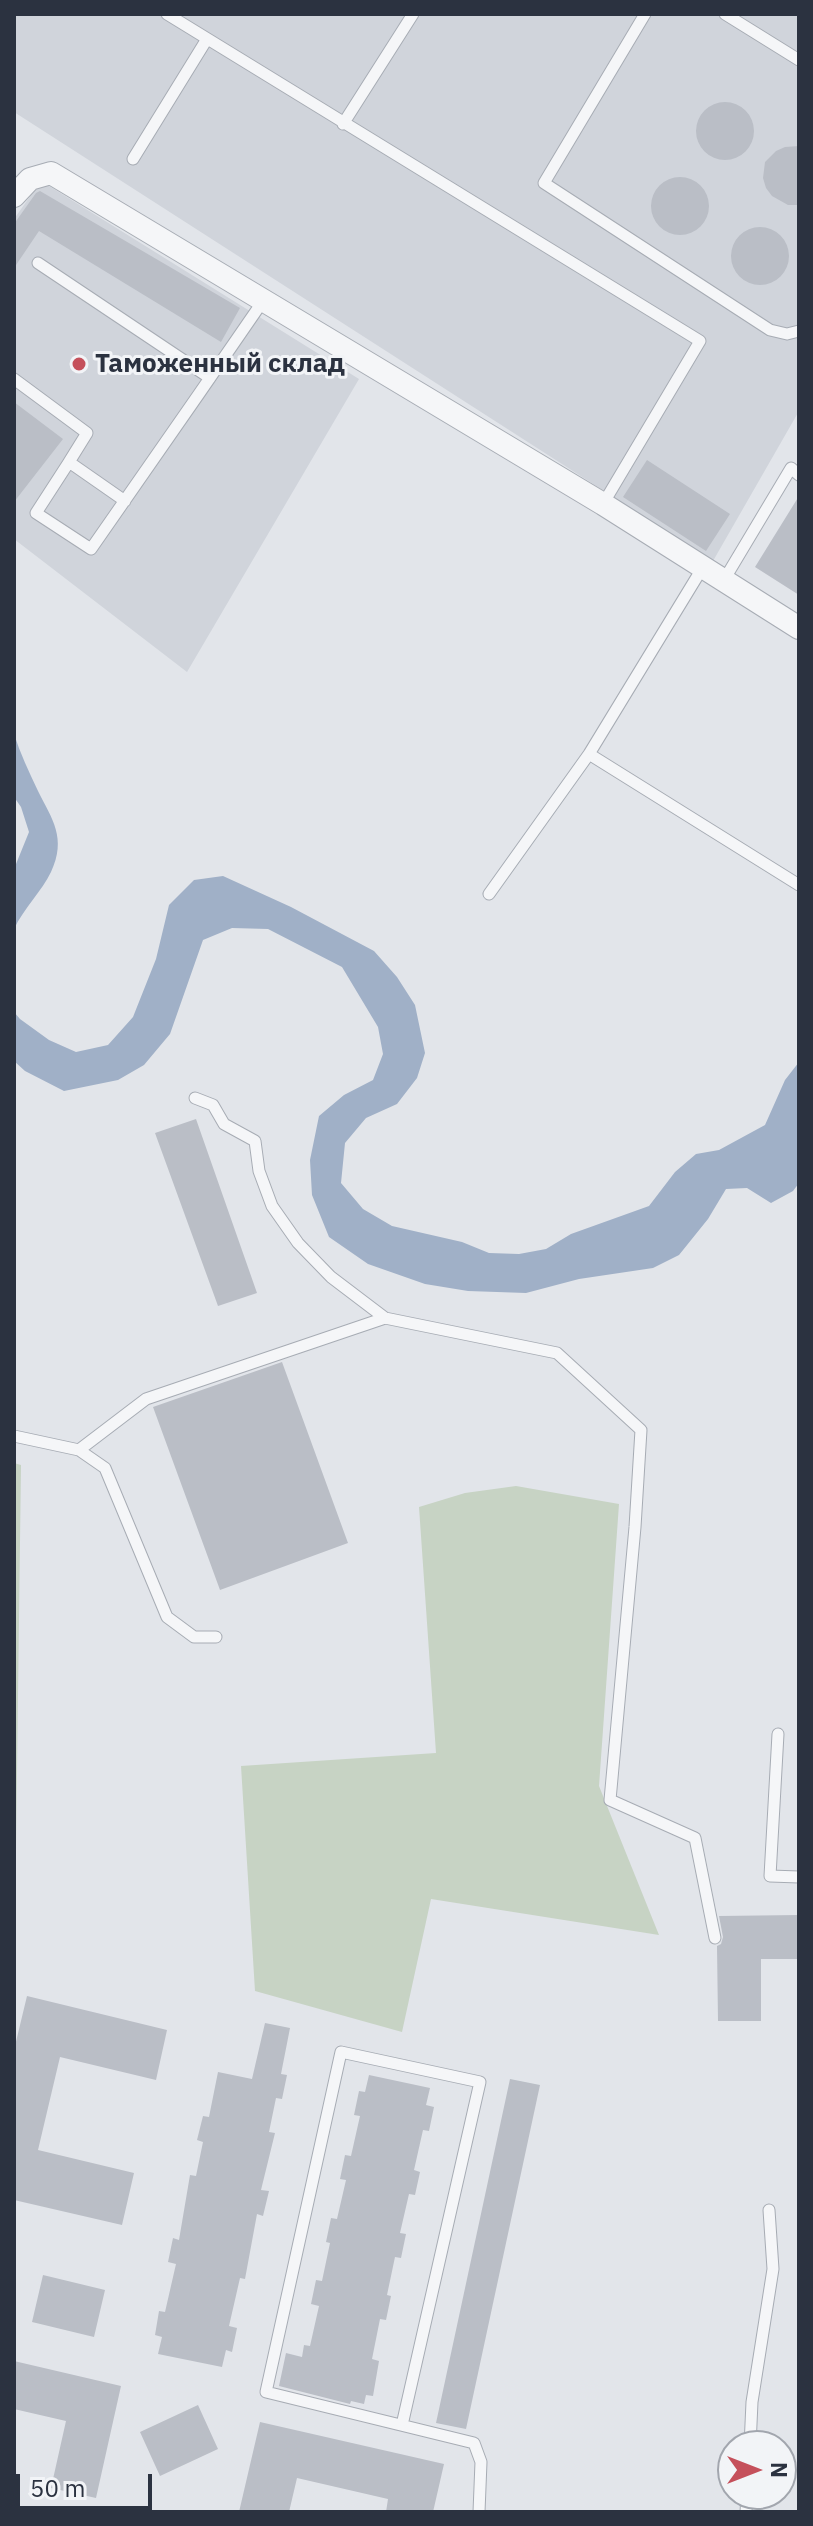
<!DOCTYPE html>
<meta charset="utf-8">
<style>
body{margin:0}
#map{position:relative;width:813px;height:2526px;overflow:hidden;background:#e2e5ea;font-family:"IBM Plex Sans",sans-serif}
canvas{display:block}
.frame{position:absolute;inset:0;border:16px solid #2b3240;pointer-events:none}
.north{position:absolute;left:717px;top:2430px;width:80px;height:80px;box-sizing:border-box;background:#f2f4f7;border:2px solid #a2a6ae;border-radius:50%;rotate:90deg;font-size:22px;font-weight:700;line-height:32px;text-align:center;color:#2b3240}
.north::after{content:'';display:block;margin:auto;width:28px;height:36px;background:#c5505b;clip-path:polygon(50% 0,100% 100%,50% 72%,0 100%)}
.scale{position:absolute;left:16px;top:2474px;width:136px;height:36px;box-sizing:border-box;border:4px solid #2b3240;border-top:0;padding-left:10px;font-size:24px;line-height:28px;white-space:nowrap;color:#2b3240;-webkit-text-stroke:6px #f2f4f7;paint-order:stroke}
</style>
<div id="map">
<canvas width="813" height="2526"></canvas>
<div class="frame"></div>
<div class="north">N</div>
<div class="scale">50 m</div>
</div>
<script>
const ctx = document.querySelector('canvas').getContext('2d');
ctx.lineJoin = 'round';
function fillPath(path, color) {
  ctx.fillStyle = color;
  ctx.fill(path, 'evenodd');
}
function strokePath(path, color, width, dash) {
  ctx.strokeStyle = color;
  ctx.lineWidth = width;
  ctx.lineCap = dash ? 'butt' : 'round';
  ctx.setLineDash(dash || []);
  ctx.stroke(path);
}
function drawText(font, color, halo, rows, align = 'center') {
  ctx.font = font + ' "IBM Plex Sans",sans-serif';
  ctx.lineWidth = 6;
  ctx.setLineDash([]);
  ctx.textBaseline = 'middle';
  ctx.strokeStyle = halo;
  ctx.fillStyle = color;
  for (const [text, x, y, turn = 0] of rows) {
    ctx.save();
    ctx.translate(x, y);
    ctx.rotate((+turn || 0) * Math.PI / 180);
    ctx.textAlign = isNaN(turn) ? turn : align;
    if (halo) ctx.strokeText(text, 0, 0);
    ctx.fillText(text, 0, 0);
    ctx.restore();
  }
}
fillPath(new Path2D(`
 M14,14H799V411L713,561L14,112Z
 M41,181L359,379L187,672L14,539V219Z`), '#d0d4db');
fillPath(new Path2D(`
 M14,1463L21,1465L15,1927H14Z
 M516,1486L619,1504L599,1786L659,1935L431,1899L402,2032L255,1991L241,1766L436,1753L419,1507L465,1493Z`), '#c7d3c4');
fillPath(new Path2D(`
 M14,734C20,753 29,772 38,791C52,819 67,838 51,872C42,891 24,908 14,929V869L29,832L21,807L14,797Z
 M223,876L291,907L374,951L397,977L415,1005L425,1053L417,1078L397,1104L366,1118L345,1143L341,1183L363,1209L392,1226L462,1242L489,1253L519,1254L546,1249L571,1234L649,1206L675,1172L696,1154L719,1150L765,1125L785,1080L799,1062V1183L793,1191L771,1203L747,1188L726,1189L708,1219L679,1255L653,1268L579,1279L526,1293L468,1291L425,1284L368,1264L329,1237L312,1195L310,1160L319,1116L344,1095L373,1080L383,1054L378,1027L342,967L268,929L232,928L203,940L170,1034L144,1065L118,1080L64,1091L25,1071L14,1061V1012L20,1019L49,1040L76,1052L108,1045L133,1017L156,959L169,905L194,880Z`), '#a0b0c7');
fillPath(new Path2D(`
 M696 131a29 29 0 1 1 58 0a29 29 0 1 1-58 0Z
 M799,146V205H788L772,196L766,188L763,178L765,162L776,151L785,147Z
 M651 206a29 29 0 1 1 58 0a29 29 0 1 1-58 0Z
 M40,191L240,308L221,342L39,231L14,268V224L36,193Z
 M731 256a29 29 0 1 1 58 0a29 29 0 1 1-58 0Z
 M14,402L63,439L14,502Z
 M647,460L730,514L706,551L623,497Z
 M799,496V595L755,567Z
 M196,1119L257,1293L218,1306L155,1133Z
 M282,1362L348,1543L220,1590L153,1407Z
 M799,1915V1959H761V2021H718L717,1946L721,1944L723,1937L719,1916Z
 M27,1996L167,2030L156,2080L60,2057L38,2150L134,2173L122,2225L14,2200V2050Z
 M265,2023L290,2028L281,2074L287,2075L282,2099L276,2098L269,2132L275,2133L261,2190L269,2191L263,2216L257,2214L245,2279L240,2278L229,2326L237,2328L232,2352L226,2350L222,2367L158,2354L162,2337L155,2335L159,2311L165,2312L176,2264L168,2262L173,2238L179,2240L190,2175L196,2176L203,2142L197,2140L203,2116L209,2117L218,2072L252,2079Z
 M369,2075L430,2088L426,2105L434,2107L429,2131L423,2130L414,2170L420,2172L415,2195L409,2194L400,2233L406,2234L401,2258L395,2257L387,2295L391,2296L386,2320L380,2319L372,2359L379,2361L373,2396L366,2395L364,2404L351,2401L350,2404L279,2386L286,2353L302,2357L304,2345L310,2346L319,2306L311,2304L316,2280L322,2281L330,2243L326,2242L331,2218L337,2219L346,2180L340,2179L345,2155L351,2156L360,2116L354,2115L359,2091L365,2092Z
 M510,2079L540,2085L466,2429L436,2423Z
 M43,2275L105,2290L94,2337L32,2322Z
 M14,2361L121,2386L96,2498L51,2488L66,2421L14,2409Z
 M198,2405L218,2449L160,2476L140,2432Z
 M260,2422L444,2464L433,2512H386L388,2499L297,2478L289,2512H239Z`), '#babec6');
const lane = new Path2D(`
 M167,14L700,341L603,504
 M645,14L544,183L770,330L787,334L799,331
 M725,14L799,60
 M343,124L413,14
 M133,159L207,39
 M38,263L210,378
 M14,379L87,433L69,462
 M125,501L69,462L36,513L91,549C149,466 206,384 263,301
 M724,580L791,468L799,475
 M589,754L799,885
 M489,894L589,754L703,567
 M195,1098L213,1105L224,1124L255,1141L259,1171L272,1206L298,1243L331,1277L385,1318L557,1353L641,1430L635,1527L610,1800L695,1838L715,1938
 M14,1436L79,1450L146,1399L385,1318
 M79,1450L105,1468L167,1617L194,1637H216
 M778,1734L770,1876L799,1877
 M402,2425L480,2082L341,2052L266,2392L474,2443L481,2462L479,2512
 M750,2446L752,2402L773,2269L769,2210
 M746,2512L747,2494`);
const street = new Path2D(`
 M14,196L30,179L51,173L603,504L799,628`);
strokePath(lane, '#a7acb4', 13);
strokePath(street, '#a7acb4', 24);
strokePath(lane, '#f5f6f8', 11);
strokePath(street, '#f5f6f8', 22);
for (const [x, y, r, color] of [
 [79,364,8,"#c5505b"]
]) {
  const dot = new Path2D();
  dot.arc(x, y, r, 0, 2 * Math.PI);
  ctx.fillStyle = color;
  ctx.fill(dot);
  strokePath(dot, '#f2f4f7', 3);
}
drawText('bold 26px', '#2b3240', '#f2f4f7', [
 ["Таможенный склад",95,364]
], 'left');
</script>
